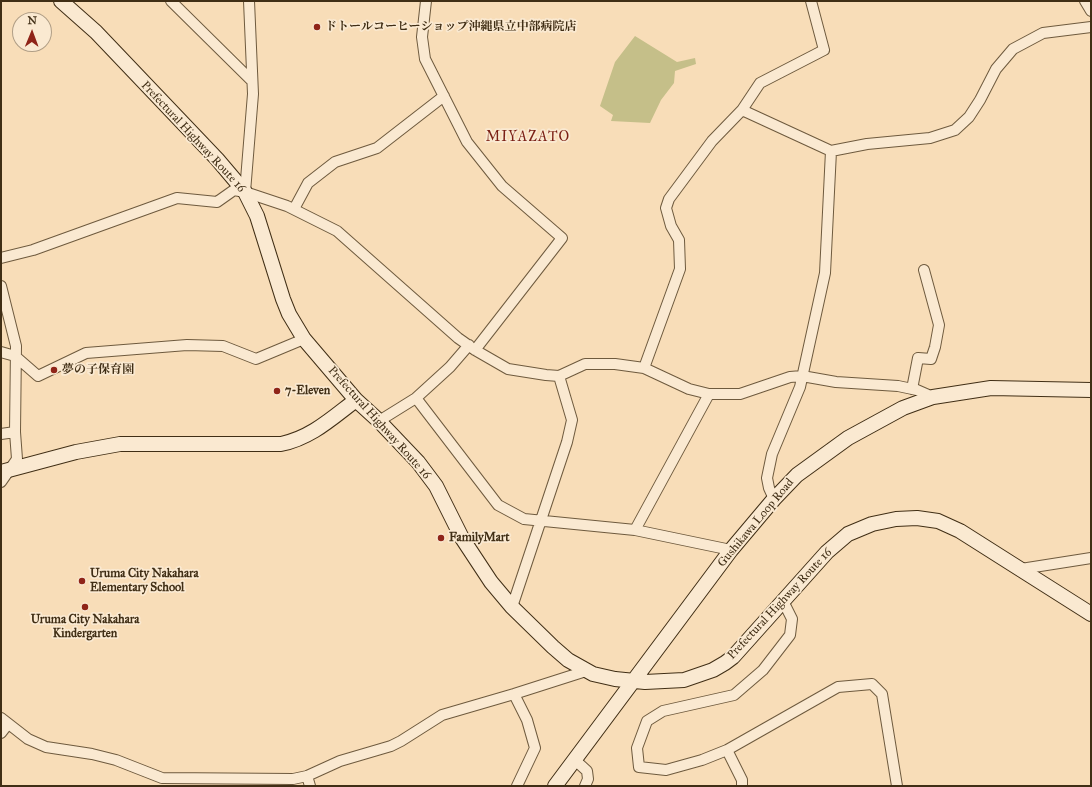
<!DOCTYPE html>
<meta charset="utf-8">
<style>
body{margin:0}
#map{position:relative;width:1092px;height:787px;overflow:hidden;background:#f8ddb8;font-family:"IM FELL Great Primer",serif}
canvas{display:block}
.frame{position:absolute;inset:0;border:2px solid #402e15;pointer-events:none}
.north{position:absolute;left:12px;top:12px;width:40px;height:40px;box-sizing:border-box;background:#fae9d1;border:1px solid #b09e86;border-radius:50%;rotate:1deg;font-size:11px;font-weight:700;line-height:16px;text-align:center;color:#402e15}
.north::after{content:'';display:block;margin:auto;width:14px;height:18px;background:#8f2418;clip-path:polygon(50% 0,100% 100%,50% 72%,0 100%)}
</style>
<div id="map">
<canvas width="1092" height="787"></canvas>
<div class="frame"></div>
<div class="north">N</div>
</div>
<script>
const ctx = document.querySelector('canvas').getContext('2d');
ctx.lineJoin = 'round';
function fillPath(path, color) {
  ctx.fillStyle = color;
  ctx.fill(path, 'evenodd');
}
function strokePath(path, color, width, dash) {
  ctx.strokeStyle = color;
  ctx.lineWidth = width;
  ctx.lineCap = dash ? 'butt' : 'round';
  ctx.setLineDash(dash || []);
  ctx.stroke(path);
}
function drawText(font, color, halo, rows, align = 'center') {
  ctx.font = font + ' "IM FELL Great Primer","Noto Serif JP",serif';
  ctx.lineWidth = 3.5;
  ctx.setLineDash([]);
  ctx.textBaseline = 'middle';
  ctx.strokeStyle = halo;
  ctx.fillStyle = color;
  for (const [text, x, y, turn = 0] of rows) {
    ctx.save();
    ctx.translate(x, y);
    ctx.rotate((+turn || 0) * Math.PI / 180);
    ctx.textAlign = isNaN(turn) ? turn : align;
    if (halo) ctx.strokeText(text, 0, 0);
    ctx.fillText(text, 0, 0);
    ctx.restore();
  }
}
fillPath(new Path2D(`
 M635,36L677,62L695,58L696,64L675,71L674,83L661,100L650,123L611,121L613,115L600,106L615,62Z`), '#c5bf89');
const street = new Path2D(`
 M171,1L251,80
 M426,1L422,37L425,59L467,142L502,186L562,238L475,350
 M1085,1L1091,11
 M742,110L831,151L867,144L930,138L955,130L969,117L980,100L996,69L1013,49L1043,33L1091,27
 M245,192L253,94L249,1
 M294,209L308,183L335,162L377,148L444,96
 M1,258L33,250L177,198L217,202L234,190L245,192L287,206L337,231L458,338L475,350L508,369L546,375L559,376L585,364H615L644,368L689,389L709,394H740L790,377L802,376L836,382L898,386L917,390L933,397
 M1,286L16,346L15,432L17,459L1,482
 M1,352L15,356L38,376L86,353L187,345L223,346L256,359L304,339
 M644,368L680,269L679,240L671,226L666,208L669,199L712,141L742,110L760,83L824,50L811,1
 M912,389L918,358L931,359L935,347L939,325L924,270
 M416,398L498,505L524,519L635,530L731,550
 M379,421L416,398L450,367L469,345
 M1,434L15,432
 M774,499L769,488L767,478L772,454L800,387L825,273L831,151
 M635,530L709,394
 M1021,569L1091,558
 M783,601L792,619L790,635L763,670L734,695L663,711L647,721L637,748L639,767L666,770L702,760L727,750L838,687L872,684L882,694L897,786
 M512,607L567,442L572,420L559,376
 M514,694L527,720L535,748L517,786
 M1,718L28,739L46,747L92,754L116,760L162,778L293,779L307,776L340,761L391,746L401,741L442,715L514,694L586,671
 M1,733L8,724
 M727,750L742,780V786
 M575,760L587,771L588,779L585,786
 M307,776L310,786`);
const secondary = new Path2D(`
 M61,1L96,32L217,159L245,192L257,216L283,299L289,314L304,339L356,400L379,421L418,462L436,486L462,538L491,582L512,607L553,647L568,660L593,674L615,679L645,682L684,680L713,670L725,663L733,657L827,552L848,534L872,524L896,519L917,518L938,521L960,531L1091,614
 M1,472L76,452L120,444H281C311,438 332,418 356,400
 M555,786L731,550L774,499L797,475L848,438L903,408L933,397L991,388L1091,390`);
strokePath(street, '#6e5a3e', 12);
strokePath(secondary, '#402e15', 16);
strokePath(street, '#fae9d1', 10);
strokePath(secondary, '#fae9d1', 14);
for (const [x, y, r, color] of [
 [317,27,4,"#8f2418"],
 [54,370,4,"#8f2418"],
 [277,391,4,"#8f2418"],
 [441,538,4,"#8f2418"],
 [82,581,4,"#8f2418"],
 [85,607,4,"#8f2418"]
]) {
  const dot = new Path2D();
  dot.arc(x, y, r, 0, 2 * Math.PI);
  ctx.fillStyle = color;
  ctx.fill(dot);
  strokePath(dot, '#fae9d1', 1.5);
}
drawText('bold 12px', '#402e15', '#fae9d1', [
 ["ドトールコーヒーショップ沖縄県立中部病院店",325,27],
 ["夢の子保育園",62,370],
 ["7-Eleven",285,391],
 ["FamilyMart",449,538],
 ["Uruma City Nakahara",90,574],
 ["Elementary School",90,588],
 ["Uruma City Nakahara",85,620,"center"],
 ["Kindergarten",85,634,"center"]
], 'left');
drawText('12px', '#402e15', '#fae9d1', [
 ["Prefectural Highway Route 16",193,137,47],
 ["Prefectural Highway Route 16",379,423,48],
 ["Gushikawa Loop Road",756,523,-50],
 ["Prefectural Highway Route 16",780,604,-47]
]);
ctx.letterSpacing = '1px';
drawText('14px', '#7a1f14', '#fae9d1', [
 ["MIYAZATO",528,138]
]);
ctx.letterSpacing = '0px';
</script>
